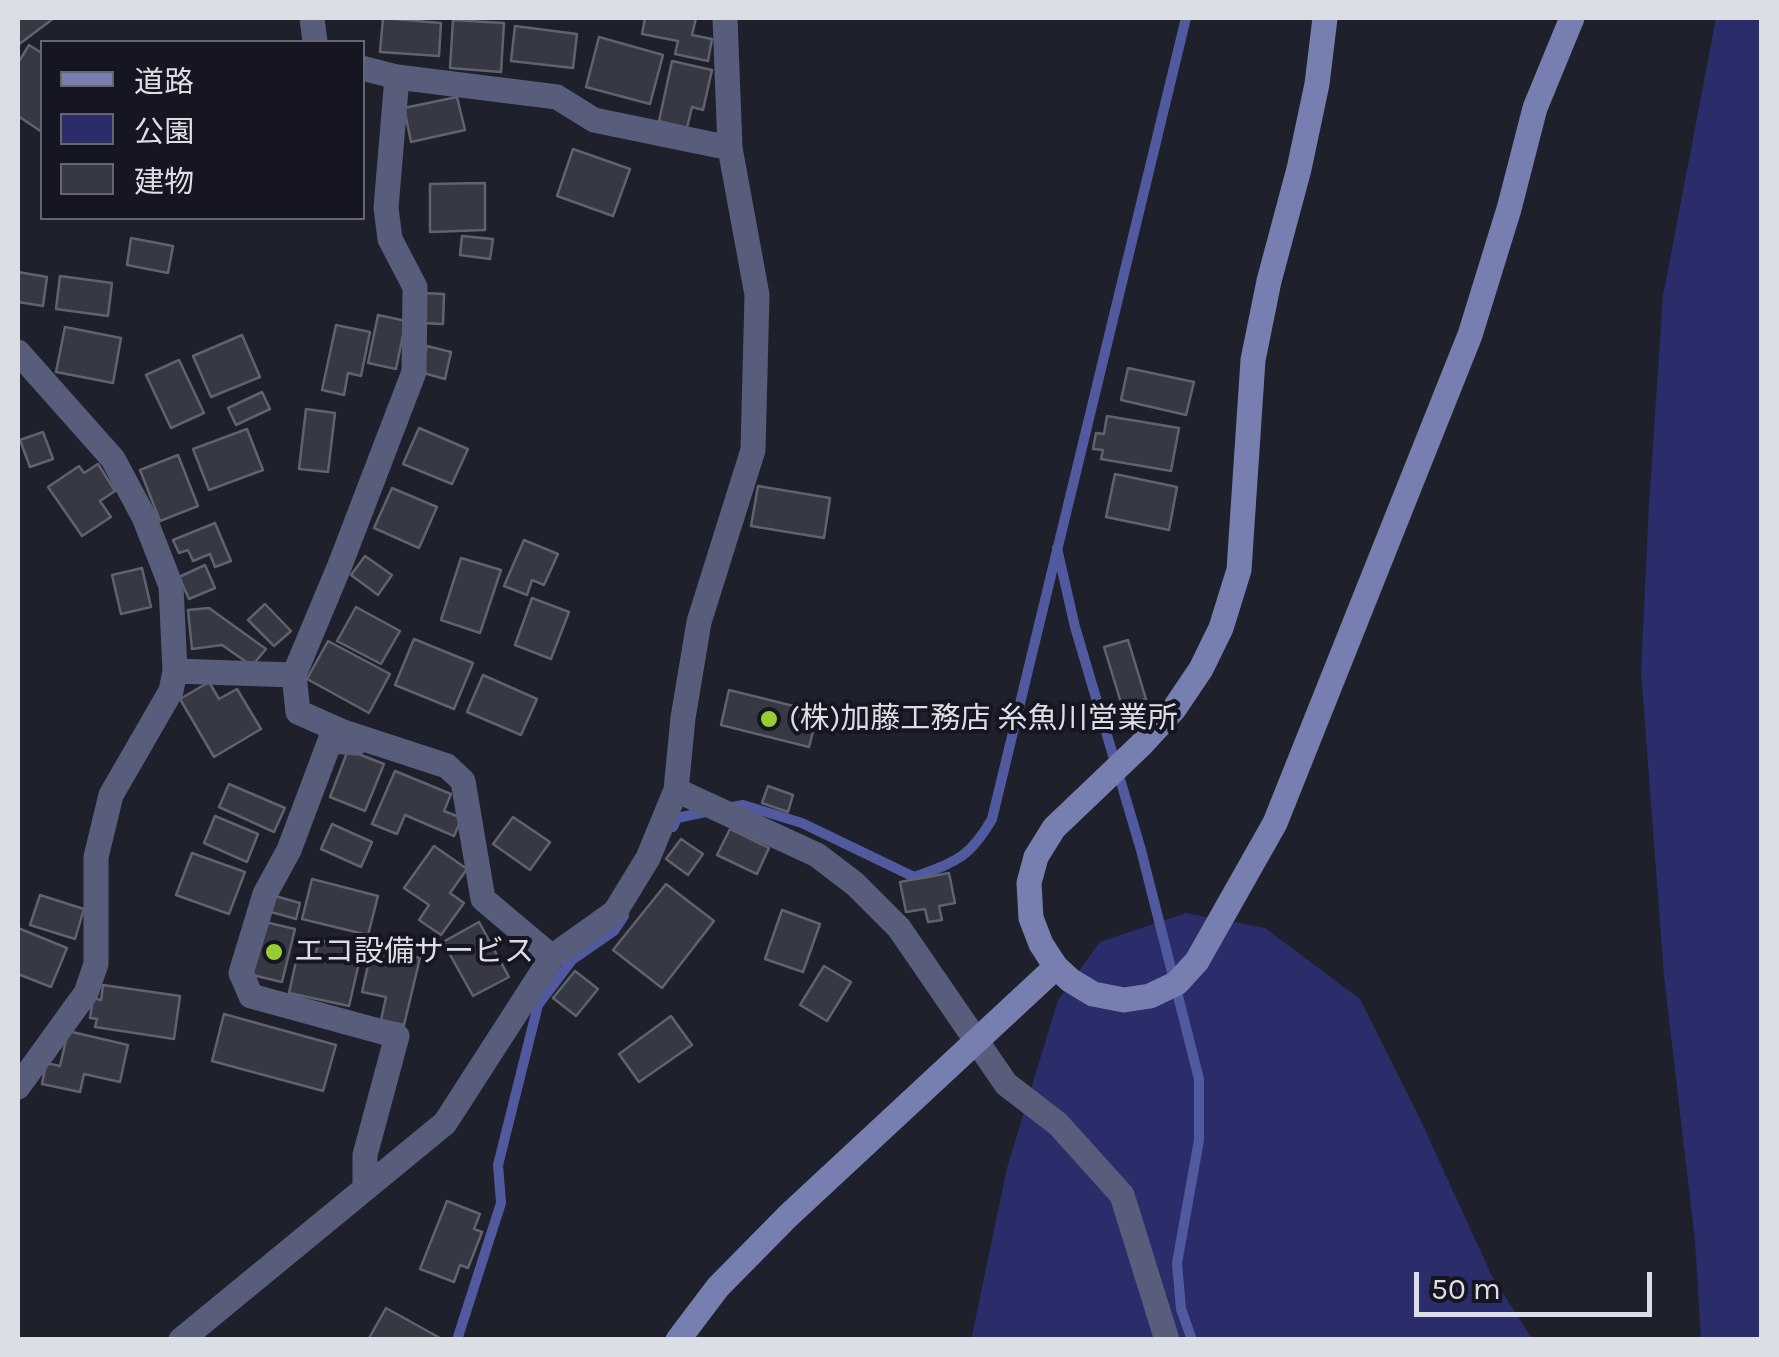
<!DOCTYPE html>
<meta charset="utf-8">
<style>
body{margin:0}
#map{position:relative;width:1779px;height:1357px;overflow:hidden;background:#1e202b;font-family:Karla,"Noto Sans JP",sans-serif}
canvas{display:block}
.frame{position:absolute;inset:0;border:20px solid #dcdee5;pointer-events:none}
.legend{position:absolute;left:40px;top:40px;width:325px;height:180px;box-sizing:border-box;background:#151621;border:2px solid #65666f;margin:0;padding:12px 18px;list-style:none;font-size:30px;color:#dcdee5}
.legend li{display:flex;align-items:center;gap:20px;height:50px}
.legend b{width:50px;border:2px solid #65666f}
.scale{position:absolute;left:1414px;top:1272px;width:238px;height:45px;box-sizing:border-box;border:5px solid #dcdee5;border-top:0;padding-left:12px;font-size:30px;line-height:35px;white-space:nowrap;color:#dcdee5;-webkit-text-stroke:8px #151621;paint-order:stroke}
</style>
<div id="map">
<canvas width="1779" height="1357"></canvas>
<div class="frame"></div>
<ul class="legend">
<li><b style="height:12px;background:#777fb0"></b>道路</li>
<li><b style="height:28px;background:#2a2d6a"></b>公園</li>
<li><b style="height:28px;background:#363844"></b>建物</li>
</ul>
<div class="scale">50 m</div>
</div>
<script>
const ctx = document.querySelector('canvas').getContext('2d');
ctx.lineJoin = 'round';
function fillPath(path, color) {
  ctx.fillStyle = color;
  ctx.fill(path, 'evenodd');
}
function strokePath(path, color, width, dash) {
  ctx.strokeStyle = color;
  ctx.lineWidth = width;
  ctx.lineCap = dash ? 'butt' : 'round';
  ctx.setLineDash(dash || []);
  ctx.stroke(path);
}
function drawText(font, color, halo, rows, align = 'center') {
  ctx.font = font + ' Karla,"Noto Sans JP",sans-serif';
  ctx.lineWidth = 8;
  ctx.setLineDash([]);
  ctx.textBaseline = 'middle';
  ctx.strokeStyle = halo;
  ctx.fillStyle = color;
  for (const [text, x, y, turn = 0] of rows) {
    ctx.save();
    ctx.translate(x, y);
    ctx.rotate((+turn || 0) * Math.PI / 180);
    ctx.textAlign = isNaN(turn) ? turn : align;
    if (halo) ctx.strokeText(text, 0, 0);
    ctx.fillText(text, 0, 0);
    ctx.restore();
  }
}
fillPath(new Path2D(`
 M1716,18H1762L1761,1340L1701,1339L1695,1241L1664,976L1641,671L1649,505L1663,296Z
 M1186,913L1265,928L1360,999L1420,1119L1491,1274L1532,1339L971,1340L1007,1168L1058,1000L1100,942Z`), '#2a2d6a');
strokePath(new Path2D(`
 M1057,548L1075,627L1141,850L1199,1079V1140L1177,1263L1181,1309L1192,1340
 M727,808L743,805L802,823L914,877C955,862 969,859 992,819C1055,551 1123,285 1186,18
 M673,827L677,818L710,811
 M457,1340L501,1203L498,1165L538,1005L572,960L614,931L624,916`), '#525a9f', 10);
const building = new Path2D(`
 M18,18H54L18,45Z
 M383,18L441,23L439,56L380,52Z
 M645,18H696L692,35L712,39L708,61L675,54L678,41L642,34Z
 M453,20L504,23L501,72L450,68Z
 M515,26L577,34L573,68L511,61Z
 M599,37L663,55L650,104L586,87Z
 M29,45L42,53V132L18,116V63Z
 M672,61L712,70L703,110L692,107L687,128L659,121Z
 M457,97L465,130L411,142L404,108Z
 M573,149L630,169L613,216L557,196Z
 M485,183V230L430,232V184Z
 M462,236L493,239L490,259L460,255Z
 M131,238L173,246L168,273L127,265Z
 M18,272L47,277L43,306L18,302Z
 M60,276L112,283L108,316L56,309Z
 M423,293L444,294L443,324L422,323Z
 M378,315L406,321L396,369L368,363Z
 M336,325L370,332L361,376L348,373L344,395L322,390Z
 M65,327L121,338L113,383L56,372Z
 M242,335L260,377L211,397L193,356Z
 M427,346L451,352L445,379L420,372Z
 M179,360L204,413L171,428L146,375Z
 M1128,368L1194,382L1186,415L1121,400Z
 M262,392L270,409L236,425L228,408Z
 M306,409L335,413L328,472L299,469Z
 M1107,416L1179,428L1171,471L1101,459L1103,450L1093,449L1096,433L1104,434Z
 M419,428L468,449L452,484L403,464Z
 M247,429L263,470L209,490L193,449Z
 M43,432L53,459L30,467L20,440Z
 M178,455L198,506L160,521L140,470Z
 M98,464L115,491L100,501L111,517L82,536L48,487L79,466L84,473Z
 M1115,474L1177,487L1169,530L1106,517Z
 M758,486L830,498L824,538L751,526Z
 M392,488L437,507L419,548L374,528Z
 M215,523L231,561L215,567L210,554L193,561L188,550L179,553L173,540Z
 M524,540L558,554L544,585L532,580L527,595L504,586Z
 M365,556L392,575L378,595L351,575Z
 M461,558L501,570L480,633L441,620Z
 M205,565L215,588L189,599L179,577Z
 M142,568L151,607L121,614L112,575Z
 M532,598L569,612L551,659L515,645Z
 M265,604L291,631L274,646L248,620Z
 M356,607L400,631L381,664L337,641Z
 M209,608L266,649L252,666L222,645L192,649L188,610Z
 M414,639L473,663L454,709L395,685Z
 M1128,640L1146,699L1122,706L1104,647Z
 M328,641L390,674L369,713L307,679Z
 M483,675L537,699L521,735L467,712Z
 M209,682L219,699L237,689L261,729L214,757L180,699Z
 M729,690L818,712L809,747L721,725Z
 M348,750L384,764L365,811L330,797Z
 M395,771L451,794L444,811L462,818L454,836L405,815L397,834L372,824Z
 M229,784L285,808L274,832L219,807Z
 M768,786L793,795L788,812L762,803Z
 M215,816L258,834L247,862L204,843Z
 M513,817L550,842L530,870L493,844Z
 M332,824L372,842L361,867L321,849Z
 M730,829L769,848L757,874L717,855Z
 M681,839L703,854L688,875L666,859Z
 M434,846L467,869L450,893L464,903L441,935L419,920L429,905L404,888Z
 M192,853L245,872L229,914L176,895Z
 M949,873L955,903L939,906L942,920L928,922L925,909L906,912L900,882Z
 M312,879L378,896L368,935L302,919Z
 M666,884L714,921L662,988L613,950Z
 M40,895L84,909L75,939L30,925Z
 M275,896L300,903L296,919L271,912Z
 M782,910L820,924L803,972L765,959Z
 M265,922L295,929L282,982L252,975Z
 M479,922L509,977L473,996L443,942Z
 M18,928L67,948L51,987L18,974Z
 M319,940L362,950L349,1006L289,993L297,957L314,960Z
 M372,947L420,958L404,1025L381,1020L386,997L362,992Z
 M824,966L851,982L827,1021L800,1005Z
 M575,971L598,989L576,1016L553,998Z
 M103,985L180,996L174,1039L95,1027L97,1019L90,1018L93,998L101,1000Z
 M224,1014L336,1045L323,1091L212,1061Z
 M671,1016L692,1045L639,1082L619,1054Z
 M68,1031L128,1045L120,1082L84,1074L80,1092L42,1084L46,1063L60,1066Z
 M447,1201L480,1214L474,1229L482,1232L468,1268L460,1265L454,1282L420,1269Z
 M386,1308L440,1338L439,1340H368Z`);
fillPath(building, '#363844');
strokePath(building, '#60626f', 2.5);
strokePath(new Path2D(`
 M312,18L315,42
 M362,68L397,77L557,97L594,120L730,148
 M397,77L386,208L390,239L415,287L414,372L340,565L294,675L298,712L343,732L447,766L463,781L483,899L552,957
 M18,352L113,459L144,517L171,586L175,671L171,691L111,795L96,857V964L86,993L18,1087
 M175,671L294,675
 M356,743L330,741L289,850L265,894L241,973L251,996L397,1036L365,1155V1189
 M676,790L817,855L855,884L899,928L1006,1084L1058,1124L1122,1195L1167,1340
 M181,1340L445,1123L552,957L615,912L648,858L676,790L683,718L699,622L753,450L757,295L730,148L725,18`), '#585d7c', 25);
strokePath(new Path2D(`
 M1325,18L1317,84L1299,169L1269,281L1253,360L1239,570L1221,628L1201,669L1174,709L1141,745L1054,828L1036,857L1029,883L1031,918L1041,944L1056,967L1070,980L1093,994L1124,1000L1150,996L1177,983L1197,961L1275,823L1470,335L1509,209L1535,108L1572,18
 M678,1340L718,1287L788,1216L1056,967`), '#777fb0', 25);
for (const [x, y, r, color] of [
 [769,719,10,"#99cb35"],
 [274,952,10,"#99cb35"]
]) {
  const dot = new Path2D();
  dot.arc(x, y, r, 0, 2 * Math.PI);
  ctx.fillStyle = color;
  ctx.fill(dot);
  strokePath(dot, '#151621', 4);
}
drawText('30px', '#dcdee5', '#151621', [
 ["(株)加藤工務店 糸魚川営業所",789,719],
 ["エコ設備サービス",294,952]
], 'left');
</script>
